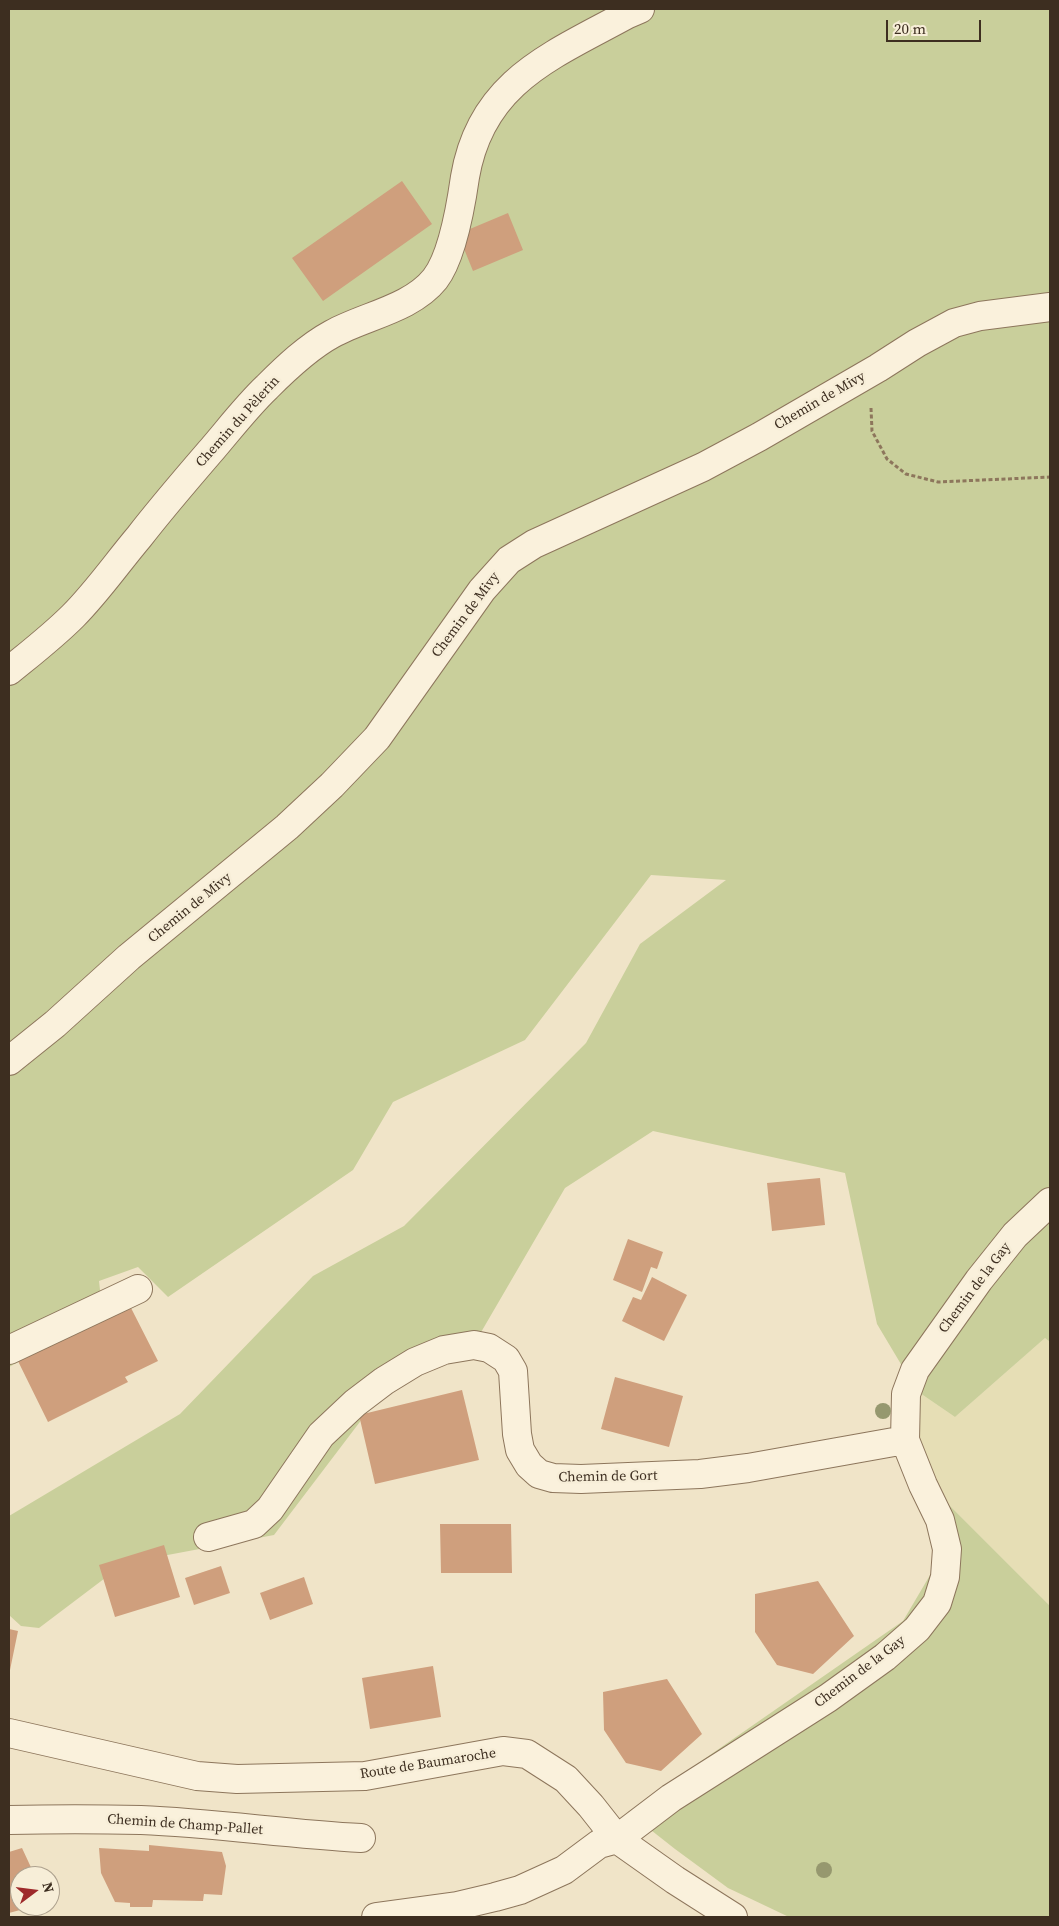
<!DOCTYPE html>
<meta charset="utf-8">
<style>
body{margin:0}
#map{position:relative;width:1059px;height:1926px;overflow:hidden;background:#f0e4c8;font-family:"Source Serif 4",serif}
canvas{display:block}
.frame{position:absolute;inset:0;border:10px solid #3d2e20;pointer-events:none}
.north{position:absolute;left:10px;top:1866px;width:50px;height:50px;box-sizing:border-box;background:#f7eed8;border:1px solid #ada18e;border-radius:50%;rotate:75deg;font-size:14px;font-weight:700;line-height:20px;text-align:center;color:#3d2e20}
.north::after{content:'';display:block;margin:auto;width:18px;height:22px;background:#9e2a2b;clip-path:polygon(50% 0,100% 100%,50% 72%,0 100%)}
.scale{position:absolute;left:886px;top:20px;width:95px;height:22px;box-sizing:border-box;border:2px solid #3d2e20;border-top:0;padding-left:6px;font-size:15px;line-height:18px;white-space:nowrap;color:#3d2e20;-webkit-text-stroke:4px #f7eed8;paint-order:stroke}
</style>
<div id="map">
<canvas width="1059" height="1926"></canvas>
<div class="frame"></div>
<div class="north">N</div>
<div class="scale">20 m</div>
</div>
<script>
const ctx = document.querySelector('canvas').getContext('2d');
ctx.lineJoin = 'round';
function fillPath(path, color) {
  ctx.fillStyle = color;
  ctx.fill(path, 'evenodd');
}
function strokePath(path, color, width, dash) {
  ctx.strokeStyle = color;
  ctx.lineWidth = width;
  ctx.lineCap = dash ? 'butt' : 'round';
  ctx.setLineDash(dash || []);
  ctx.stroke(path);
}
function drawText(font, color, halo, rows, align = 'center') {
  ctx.font = font + ' "Source Serif 4",serif';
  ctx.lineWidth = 5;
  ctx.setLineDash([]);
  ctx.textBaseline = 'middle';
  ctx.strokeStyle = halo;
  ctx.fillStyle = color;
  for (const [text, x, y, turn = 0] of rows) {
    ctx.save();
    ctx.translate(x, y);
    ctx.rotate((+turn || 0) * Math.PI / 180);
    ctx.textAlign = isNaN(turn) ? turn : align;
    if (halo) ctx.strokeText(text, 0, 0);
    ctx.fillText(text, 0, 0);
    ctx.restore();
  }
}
fillPath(new Path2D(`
 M1045,1338L1050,1342V1606L935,1491L920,1448L917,1391L955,1417Z`), '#e6deb5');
fillPath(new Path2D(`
 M9,9H1050V1342L1045,1338L955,1417L917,1391L877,1324L845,1173L653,1131L565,1188L473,1346L397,1373L274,1535L125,1563L39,1628L21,1626L9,1615V1516L180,1414L313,1276L404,1226L586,1043L640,944L726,880L651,875L525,1040L393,1102L353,1170L168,1297L138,1267L99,1281L103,1317L9,1367Z
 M935,1491L1050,1606V1917H789L728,1888L675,1849L628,1812L903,1621L936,1565Z`), '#c9cf9b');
fillPath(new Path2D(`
 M402,181L432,224L323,301L292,258Z
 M508,213L523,250L473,271L458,234Z
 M820,1178L825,1225L772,1231L767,1183Z
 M628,1239L663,1252L657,1269L651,1267L642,1292L613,1280Z
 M652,1277L687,1295L664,1341L622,1321L633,1297L641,1300Z
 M130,1306L158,1361L125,1377L128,1382L48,1422L15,1355Z
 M615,1377L683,1396L669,1447L601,1429Z
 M462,1390L479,1460L375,1484L359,1415Z
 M440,1524H511L512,1573H441Z
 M164,1545L180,1597L115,1617L99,1565Z
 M221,1566L230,1593L194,1605L185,1578Z
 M304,1577L313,1604L270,1620L260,1593Z
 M818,1581L854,1636L813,1674L777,1665L755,1632V1594Z
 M9,1629L18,1631L10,1670L9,1669Z
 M433,1666L441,1717L370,1729L362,1678Z
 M667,1679L702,1734L661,1771L626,1763L604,1730L603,1692Z
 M149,1845L222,1852L226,1866L222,1895L204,1894L203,1901L153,1900L152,1907H130V1903L115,1902L101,1873L99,1848L149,1851Z
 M22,1848L35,1876H20V1906L31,1907L9,1913V1852Z`), '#cf9f7d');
const minor = new Path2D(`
 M9,671C31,653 53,636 73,616C97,592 117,563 139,537C163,506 189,476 214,447C231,427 248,405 267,387C286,368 308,347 332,334C364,316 411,309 435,279C452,257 461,205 465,177C481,82 551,56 626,15L640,9
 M9,1061L55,1024L129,957L287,827L332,785L377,738L482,590L509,560L534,544L703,467L759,437L878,368L917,343L954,323L980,316L1050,307
 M9,1350L138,1289
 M208,1537L254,1524L270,1509L321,1435L355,1403L384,1381L415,1362L444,1350L474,1345L489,1348L506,1359L513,1371L517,1434L520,1450L529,1465L539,1474L553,1478L581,1479L700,1474L748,1468L905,1440
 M9,1733L197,1776L237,1779L365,1776L503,1751L527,1754L566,1779L591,1806L617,1839L675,1880L733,1917
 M9,1820C53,1819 97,1819 141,1820C215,1823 287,1834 361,1838
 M376,1917L457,1906L495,1897L520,1890L564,1870L599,1844L617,1839L671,1798L828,1698L885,1657L917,1629L937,1603L945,1577L947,1549L940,1520L923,1485L905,1440L906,1394L915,1370L979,1280L1015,1235L1050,1202`);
strokePath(minor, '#8d765c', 30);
strokePath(new Path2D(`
 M871,408L872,431L887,459L906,474L938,482L1050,477`), '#8d765c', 3, [4, 2.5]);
strokePath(minor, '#faf1dc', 28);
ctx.fillStyle = '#96986f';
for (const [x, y] of [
 [883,1411],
 [824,1870]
]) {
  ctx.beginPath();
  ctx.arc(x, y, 8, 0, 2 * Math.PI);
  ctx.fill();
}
drawText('14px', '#3d2e20', '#f7eed8', [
 ["Chemin de Mivy",820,401,-30],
 ["Chemin du Pèlerin",238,422,-48],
 ["Chemin de Mivy",466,615,-53],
 ["Chemin de Mivy",190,908,-39],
 ["Chemin de la Gay",975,1288,-53],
 ["Chemin de Gort",608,1477,-1],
 ["Chemin de la Gay",860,1672,-37],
 ["Route de Baumaroche",428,1764,-9],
 ["Chemin de Champ-Pallet",185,1825,4]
]);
</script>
